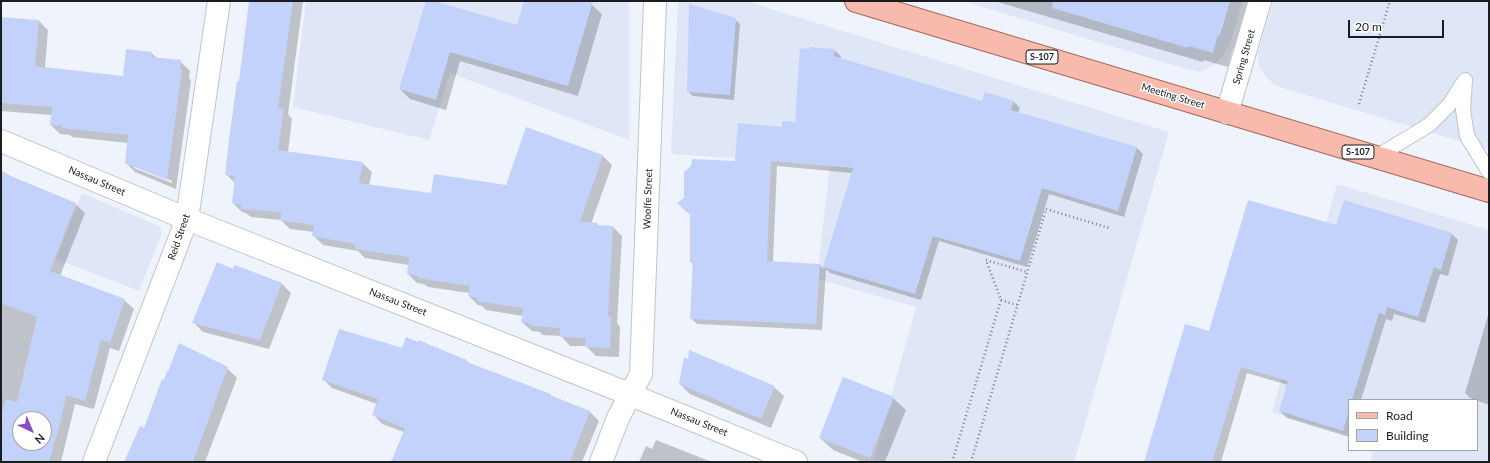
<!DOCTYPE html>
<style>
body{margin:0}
#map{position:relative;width:1490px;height:463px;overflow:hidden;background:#eff3fc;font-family:Lato,sans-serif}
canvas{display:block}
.frame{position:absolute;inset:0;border:2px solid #1b1c1f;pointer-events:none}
.legend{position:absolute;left:1348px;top:399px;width:130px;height:52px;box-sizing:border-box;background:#fff;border:1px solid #a4a4a5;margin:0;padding:5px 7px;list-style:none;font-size:12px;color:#1b1c1f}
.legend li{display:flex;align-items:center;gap:8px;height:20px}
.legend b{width:20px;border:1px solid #a4a4a5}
.north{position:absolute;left:12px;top:411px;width:40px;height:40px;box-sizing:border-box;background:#fff;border:1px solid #a4a4a5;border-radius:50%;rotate:136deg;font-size:11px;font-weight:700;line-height:16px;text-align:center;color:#1b1c1f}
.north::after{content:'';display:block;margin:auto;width:14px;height:18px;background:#8f4cc0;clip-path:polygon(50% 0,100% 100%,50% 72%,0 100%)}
.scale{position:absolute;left:1348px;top:20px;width:96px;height:18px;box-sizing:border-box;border:2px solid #1b1c1f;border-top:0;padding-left:5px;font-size:12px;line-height:14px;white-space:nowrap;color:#1b1c1f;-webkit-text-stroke:3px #fff;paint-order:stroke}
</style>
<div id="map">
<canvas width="1490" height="463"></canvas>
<div class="frame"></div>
<ul class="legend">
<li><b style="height:5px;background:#f7baac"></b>Road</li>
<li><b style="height:11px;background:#c3d2fa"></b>Building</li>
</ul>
<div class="north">N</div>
<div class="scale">20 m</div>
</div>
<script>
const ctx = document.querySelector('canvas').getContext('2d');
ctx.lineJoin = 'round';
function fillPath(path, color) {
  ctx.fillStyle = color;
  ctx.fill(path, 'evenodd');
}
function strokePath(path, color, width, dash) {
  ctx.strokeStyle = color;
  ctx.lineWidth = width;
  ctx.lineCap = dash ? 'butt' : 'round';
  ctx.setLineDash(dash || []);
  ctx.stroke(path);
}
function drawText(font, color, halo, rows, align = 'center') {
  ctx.font = font + ' Lato,sans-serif';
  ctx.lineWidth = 3;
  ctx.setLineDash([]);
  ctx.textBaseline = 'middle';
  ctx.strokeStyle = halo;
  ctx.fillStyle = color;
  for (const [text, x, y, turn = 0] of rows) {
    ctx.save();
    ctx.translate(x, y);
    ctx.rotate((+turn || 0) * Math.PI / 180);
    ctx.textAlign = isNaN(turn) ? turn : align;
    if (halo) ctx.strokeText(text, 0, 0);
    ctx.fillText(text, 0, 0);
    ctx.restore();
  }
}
fillPath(new Path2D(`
 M306,1H629V140L450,73L429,140L293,107Z
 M678,1H746L1169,132L1074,462H873L916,307L817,279L830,164L671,154Z
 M963,1H1243L1229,46L1217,63L1200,72L1183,68Z
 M1273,1H1489V150L1276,86L1267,78L1259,67L1258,53Z
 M1337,184L1489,230V462H1370L1373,450H1477V400H1349V435L1272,412Z
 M82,193L154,224L161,228V235L139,291L56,259Z`), '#dfe6f6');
fillPath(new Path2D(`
 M251,1H303L288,114L292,119L288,152L362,163L372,172L369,185L432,194L507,186L603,156L612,165L591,224H597L600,226L613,227L622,236L617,323L620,327L619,357L596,356L586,346H570L561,336L542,335L540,332L532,331L522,322L523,316L486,310L482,306L478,305L469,296V293L428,287L424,284L417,283L408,274L409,265L365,258L358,251L323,245L314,236V232L290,229L281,220L251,217L246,213L242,212L233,203L235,183L226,174Z
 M427,1H431L518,27L525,1H580L591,4L602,14L578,96L460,61L446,110L410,99L400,89Z
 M994,1H1249L1235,50L1233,49L1228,67L1204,60L1203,62Z
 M1,18L39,21L48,30L45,68L124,77L151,53L157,58L180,61L190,71L189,78L191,81L176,189L135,172L126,163L128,143L72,137L70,135L60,134L51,125L52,115L1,111ZM134,166L172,181V183L134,168Z
 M735,19L740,24L734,100L693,96L688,91Z
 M834,50L841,56L840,59L983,102H1014L1020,108L1018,113L1137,148L1143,154L1124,217L1049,194L1027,267L939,241L921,300L830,273L826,269L822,330L697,324L691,318L693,264L691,262L736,162L782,128L796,123ZM777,166L852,173L823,269L820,265L773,262Z
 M1,171L9,175L13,178L75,204L85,213L60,276L124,300L134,309L119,351L110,348L94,409L75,404L61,462H1ZM20,419H44V443H20Z
 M1336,227L1451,233L1458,240L1448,276L1440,274L1425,323L1394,314L1392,321L1386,319L1361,400H1349V437L1287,418L1280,411L1288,385L1247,373L1221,462H1145L1209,333Z
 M235,266L282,284L291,293L269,349L203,332L194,323Z
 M1489,312V405L1470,398L1465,393Z
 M402,349L467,361L470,364L550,395L553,398L590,412L599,421L582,462H392L404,432L382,424L373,414L377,404L332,388L323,379Z
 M227,368L237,378L205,462H126L145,429Z
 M680,384L774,387L784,396L771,428L690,394Z
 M893,398L906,410L885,462H863L833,450L820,438Z
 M656,440L712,462H639L646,446L652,449Z`), '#0003');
fillPath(new Path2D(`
 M249,1H293L278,108L284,109L278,150L363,162L359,183L431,193L434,174L506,185L526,127L603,155L580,222L598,223L597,225L613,226L608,315L611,317L610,348L585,347L586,338L560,337V328L532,326V324L521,322L523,308L476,301L477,298L468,296L470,286L418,278V276L407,274L409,257L355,249V244L312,236L314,225L280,220L281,212L241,209V205L232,203L235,176L225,175L229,140L237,81H239Z
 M426,1H434L517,25L524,1H593L568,86L450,52L436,100L399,89Z
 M1053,1H1230L1220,35H1218L1213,53L1189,46L1188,48L1052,8Z
 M689,4L736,18L730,95L687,92Z
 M1,17L39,20L35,66L123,76L126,49L152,52L151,57L181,60L180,70H182L167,180L125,163L128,135L62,128V126L50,125L52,107L1,103Z
 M810,47L835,49L834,56L982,101L985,92L1014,101L1011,110L1137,147L1118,211L1042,188L1020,261L933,236L915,294L823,267L853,168L771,161L767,261L820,264L816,324L690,319L693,262H690V215L677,203L684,198V172L691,166L692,159L735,161L738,123L782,127V121L795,122L800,48L810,49Z
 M1,172L76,203L50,271L125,299L110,343L101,340L85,401L66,395L60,424L49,462H1V418L6,399L17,402L37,317L1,303ZM20,419H44V443H20Z
 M1248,200L1336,225L1344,200L1452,233L1441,270L1434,267L1418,317L1387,307L1385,315L1379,313L1352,400H1349V410L1343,431L1279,411L1288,381L1241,367L1212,462H1144L1185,324L1209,331Z
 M217,262L233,269L235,265L282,283L260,340L192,323Z
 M339,329L402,348L406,337L418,342V340L467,360V362L551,394L550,395L590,411L570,462H391L405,428L372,415L378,399L322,380Z
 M179,343L228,367L193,462H124L140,426L144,428L162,379L164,380L167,371L168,372Z
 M689,350L775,386L761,419L679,384L684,357L688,359Z
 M843,377L894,397L870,458L819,438Z`), '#c3d2fa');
const lane = new Path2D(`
 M1376,157L1429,125L1449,105L1465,80L1463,110L1467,136L1489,172`);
const street = new Path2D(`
 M1,141L187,219L604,384L796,462
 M94,462L187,219L219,1
 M601,462L618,418L641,374L655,1`);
const secondary = new Path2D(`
 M1227,113L1260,1`);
const primary = new Path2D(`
 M856,1L1489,191`);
strokePath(lane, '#bfc3cc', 16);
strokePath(street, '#bfc3cc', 24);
strokePath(secondary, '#bfc3cc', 24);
strokePath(primary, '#a76557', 24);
strokePath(new Path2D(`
 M1359,104L1390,1
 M1001,300L1017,305
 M952,462L1001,300L986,260L1027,272
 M971,462L1046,209L1109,228`), '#7b7e83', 2.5, [1, 3]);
strokePath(lane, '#fff', 14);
strokePath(street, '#fff', 22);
strokePath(secondary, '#fff', 22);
strokePath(primary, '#f7baac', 22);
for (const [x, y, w] of [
 [1042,57,32],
 [1358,152,32]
]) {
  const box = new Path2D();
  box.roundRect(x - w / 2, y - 7, w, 14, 3);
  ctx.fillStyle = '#fff';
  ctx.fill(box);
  strokePath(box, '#1b1c1f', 1);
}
drawText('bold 9px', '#1b1c1f', null, [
 ["S-107",1042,57],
 ["S-107",1358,152]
]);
drawText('10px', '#1b1c1f', '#fff', [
 ["Spring Street",1244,57,-74],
 ["Meeting Street",1173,96,17],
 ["Nassau Street",97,181,23],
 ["Woolfe Street",648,199,-88],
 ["Reid Street",179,237,-71],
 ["Nassau Street",398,302,21],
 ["Nassau Street",699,422,22]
]);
</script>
